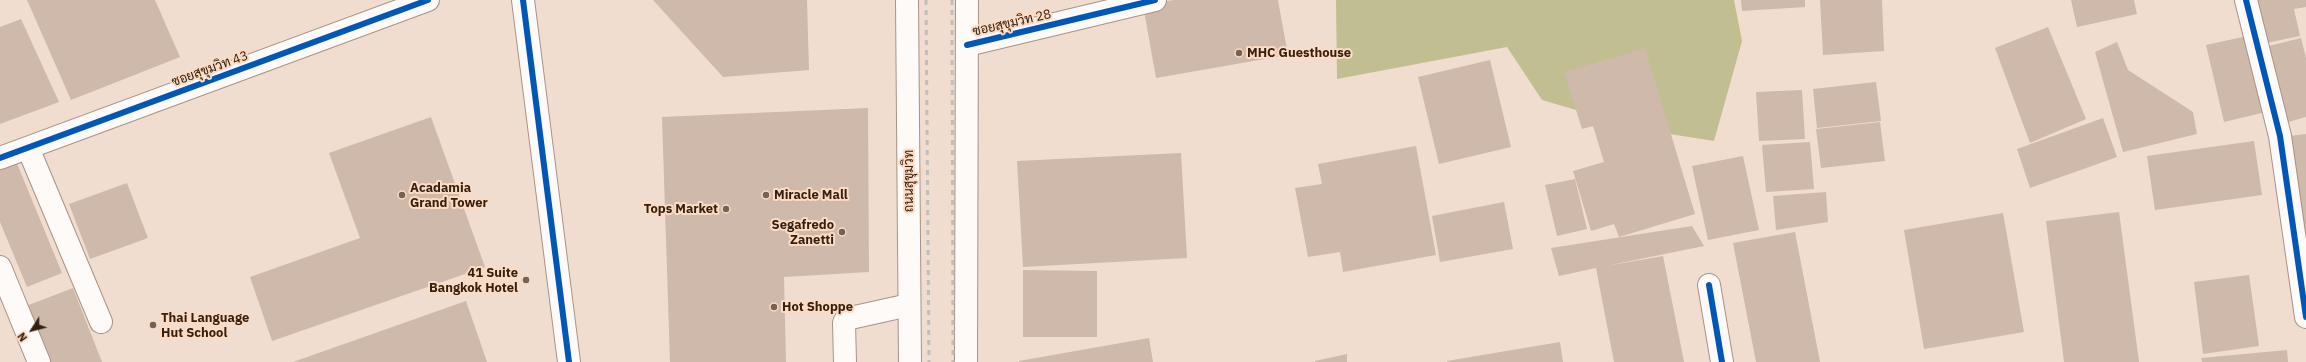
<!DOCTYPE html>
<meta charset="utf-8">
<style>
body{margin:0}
#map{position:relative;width:2306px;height:362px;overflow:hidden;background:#f0ddd0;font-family:"IBM Plex Sans",sans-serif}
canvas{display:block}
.north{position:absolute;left:12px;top:310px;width:40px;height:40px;-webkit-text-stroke:3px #fddbc3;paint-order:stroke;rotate:234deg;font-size:11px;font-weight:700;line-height:16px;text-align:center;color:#342010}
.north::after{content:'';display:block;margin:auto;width:14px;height:18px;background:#342010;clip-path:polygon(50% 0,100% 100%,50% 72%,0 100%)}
</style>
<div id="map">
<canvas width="2306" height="362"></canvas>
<div class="north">N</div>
</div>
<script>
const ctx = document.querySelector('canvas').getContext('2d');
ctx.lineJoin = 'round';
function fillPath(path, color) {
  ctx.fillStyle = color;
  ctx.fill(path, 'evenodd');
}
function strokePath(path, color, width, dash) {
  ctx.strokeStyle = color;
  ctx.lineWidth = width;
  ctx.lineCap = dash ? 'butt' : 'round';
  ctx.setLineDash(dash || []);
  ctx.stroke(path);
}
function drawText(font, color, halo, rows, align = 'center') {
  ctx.font = font + ' "IBM Plex Sans",Sarabun,sans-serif';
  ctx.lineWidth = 4;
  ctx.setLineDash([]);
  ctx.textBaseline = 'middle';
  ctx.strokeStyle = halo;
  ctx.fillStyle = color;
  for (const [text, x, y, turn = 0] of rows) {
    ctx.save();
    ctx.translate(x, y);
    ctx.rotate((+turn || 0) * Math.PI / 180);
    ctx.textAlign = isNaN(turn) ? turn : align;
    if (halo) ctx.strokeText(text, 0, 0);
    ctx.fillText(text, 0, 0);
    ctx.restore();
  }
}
fillPath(new Path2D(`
 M1336,0H1734L1742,41L1714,141L1644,130L1542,100L1507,47L1337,79Z`), '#c1bf91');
fillPath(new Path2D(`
 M27,0H155L180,57L71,100Z
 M653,0H807L809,70L723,77Z
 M1174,0H1278L1288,55L1156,78L1143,5Z
 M1741,0H1805V7L1742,11Z
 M1820,0H1882L1884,51L1823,55Z
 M2071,0H2134L2137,14L2077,27Z
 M2256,0H2306V7L2294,9L2300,36L2266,43Z
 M21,19L59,102L0,124V27Z
 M2048,27L2086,119L2030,143L1995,48Z
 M2252,35L2270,111L2224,122L2206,45Z
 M2301,38L2306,58V117L2285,123L2265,47Z
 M2117,42L2128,70L2193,112L2197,134L2123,152L2095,52Z
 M1645,48L1695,214L1619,237L1614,224L1591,231L1573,171L1604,162L1593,126L1582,129L1564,72Z
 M1490,60L1511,147L1439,164L1418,77Z
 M1876,82L1881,121L1817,128L1813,89Z
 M1802,90L1805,139L1759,141L1756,92Z
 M868,108L869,272L784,277L786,362H670L662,117Z
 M431,117L485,267L272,341L250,277L360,238L329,153Z
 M2103,118L2117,157L2030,188L2017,149Z
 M1880,122L1885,161L1821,168L1816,129Z
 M2306,134V255L2289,136Z
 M2254,141L2262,195L2155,210L2147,156Z
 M1810,142L1814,189L1766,192L1762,145Z
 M1416,146L1436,255L1343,272L1340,252L1308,257L1295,188L1322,184L1318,164Z
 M1181,153L1187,258L1023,267L1017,161Z
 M1743,156L1759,230L1708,240L1692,166Z
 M16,161L62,273L27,287L0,222V168Z
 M1575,179L1587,229L1557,236L1545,185Z
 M127,183L148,238L90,259L69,204Z
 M1826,192L1828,222L1776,230L1773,196Z
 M1504,202L1513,249L1440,262L1432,216Z
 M2119,212L2139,362H2064L2046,221Z
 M2003,213L2024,332L1924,349L1904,230Z
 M1692,226L1704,246L1606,266L1663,256L1684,362H1614L1596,268L1559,276L1551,248Z
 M1795,232L1820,362H1756L1733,243Z
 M1023,270L1097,271V337H1023Z
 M2249,275L2259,346L2203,354L2194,282Z
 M73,288L102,362H48L26,306Z
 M466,301L487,362H293Z
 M1149,338L1153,362H1019V361Z
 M1560,342L1563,362H1447V361Z
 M2287,350L2288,362H2202L2201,358Z
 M1347,354V362H1315V361Z`), '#ceb9ab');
const minor = new Path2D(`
 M523,0L569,362
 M2246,0L2280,136L2306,317
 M967,45L1155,0
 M28,148L101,322
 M0,158L428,0
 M0,267L39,362
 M1709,285L1722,362
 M845,362L844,323L846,319L909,305`);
const major = new Path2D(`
 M907,0L910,362
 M966,362L967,0`);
strokePath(minor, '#a59487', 24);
strokePath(major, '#a59487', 24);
strokePath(minor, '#fdfaf8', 22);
strokePath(major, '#fdfaf8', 22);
strokePath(new Path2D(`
 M926,0L929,362
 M952,0L953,362`), '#c2bdb8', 3, [5, 5]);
strokePath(new Path2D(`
 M523,0L569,362
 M2246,0L2280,136L2306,317
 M967,45L1155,0
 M0,158L428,0
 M1709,285L1722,362`), '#0057b8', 6);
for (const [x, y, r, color] of [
 [1239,53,4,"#766253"],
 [402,195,4,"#766253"],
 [766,195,4,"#766253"],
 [726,209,4,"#766253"],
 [842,232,4,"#766253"],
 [526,280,4,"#766253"],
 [774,307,4,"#766253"],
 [153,325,4,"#766253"]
]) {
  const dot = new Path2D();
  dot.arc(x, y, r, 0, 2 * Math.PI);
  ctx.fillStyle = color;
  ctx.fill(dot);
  strokePath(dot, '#fddbc3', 1.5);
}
drawText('13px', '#342010', '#fddbc3', [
 ["ซอยสุขุมวิท 28",1012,23,-13],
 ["ซอยสุขุมวิท 43",210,69,-20],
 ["ถนนสุขุมวิท",909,181,-90]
]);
drawText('bold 13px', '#342010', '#fddbc3', [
 ["MHC Guesthouse",1247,53],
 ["Acadamia",410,188],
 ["Grand Tower",410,203],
 ["Miracle Mall",774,195],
 ["Tops Market",718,209,"right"],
 ["Segafredo",834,225,"right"],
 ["Zanetti",834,240,"right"],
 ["41 Suite",518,273,"right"],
 ["Bangkok Hotel",518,288,"right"],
 ["Hot Shoppe",782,307],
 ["Thai Language",161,318],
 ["Hut School",161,333]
], 'left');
</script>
